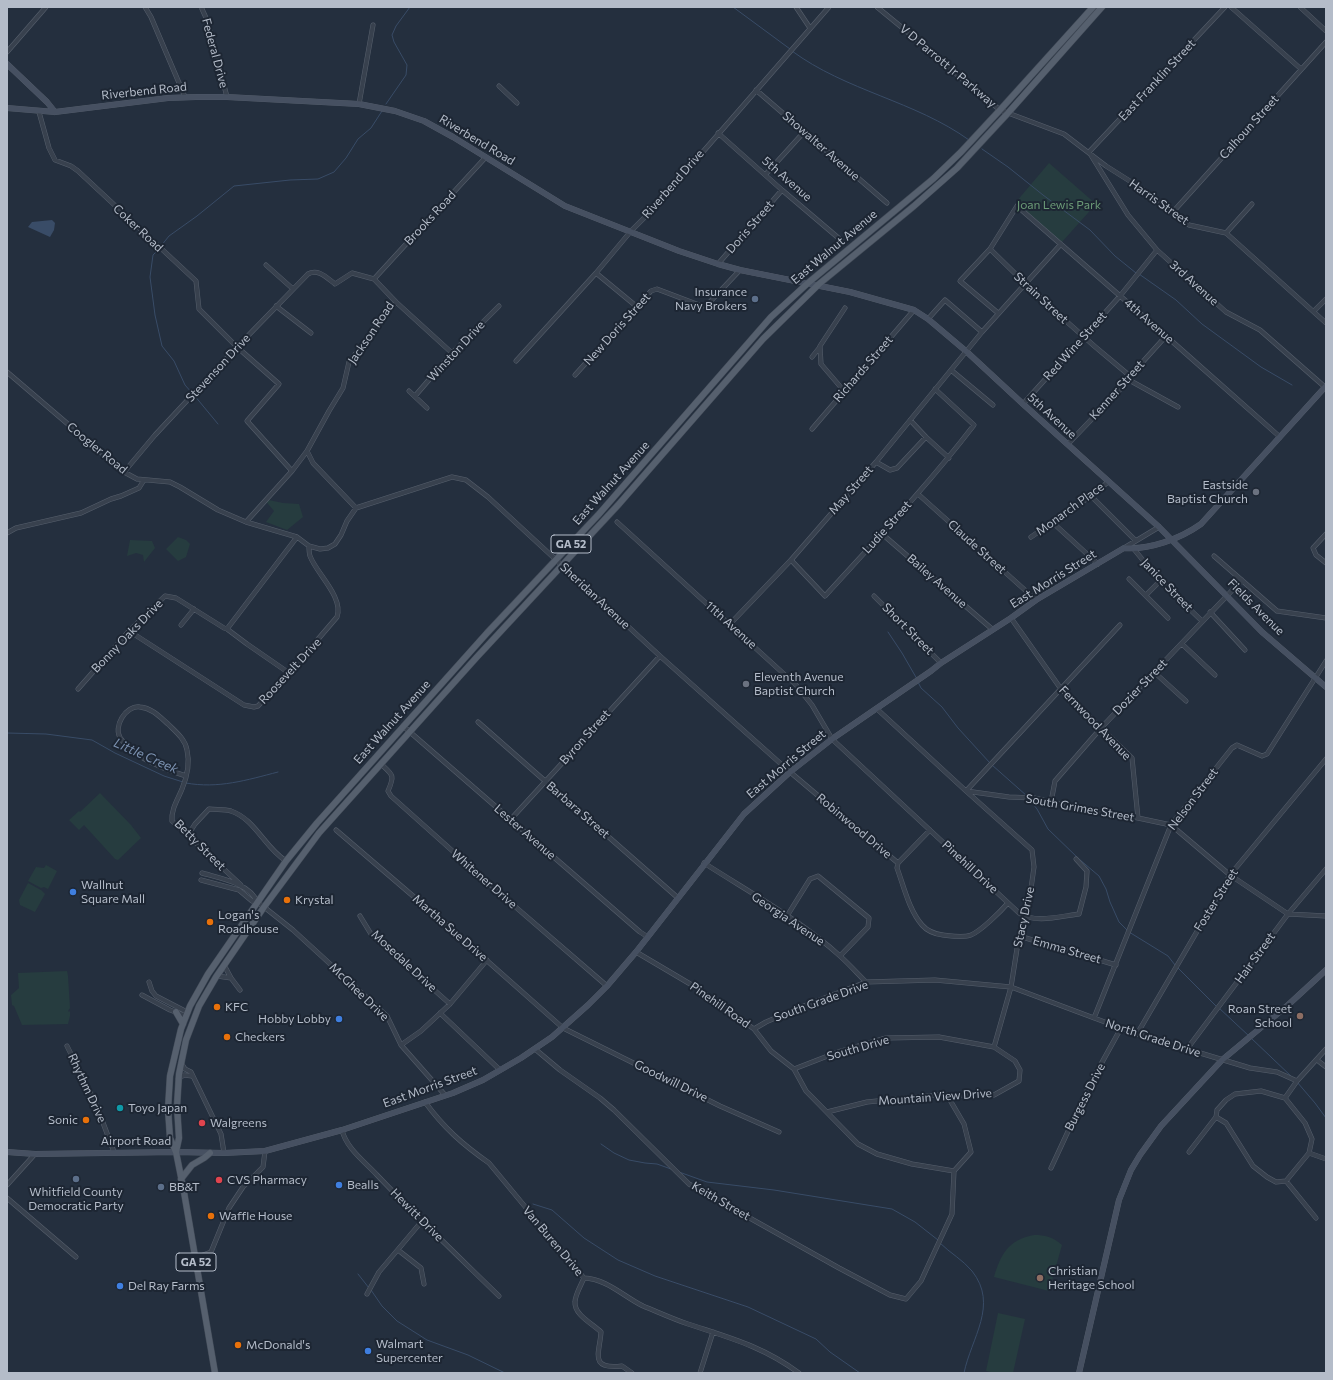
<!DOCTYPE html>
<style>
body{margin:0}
#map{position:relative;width:1333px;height:1380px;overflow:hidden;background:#242f3e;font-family:Commissioner,sans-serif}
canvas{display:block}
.frame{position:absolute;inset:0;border:8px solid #b4bcc9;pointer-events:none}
</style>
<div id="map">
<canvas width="1333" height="1380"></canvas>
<div class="frame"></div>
</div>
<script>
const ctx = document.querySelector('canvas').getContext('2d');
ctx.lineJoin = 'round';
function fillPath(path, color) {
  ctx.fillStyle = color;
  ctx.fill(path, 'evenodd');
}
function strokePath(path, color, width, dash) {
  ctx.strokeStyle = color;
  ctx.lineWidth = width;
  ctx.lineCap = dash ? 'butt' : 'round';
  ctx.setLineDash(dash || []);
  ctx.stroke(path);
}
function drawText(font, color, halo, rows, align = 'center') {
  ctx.font = font + ' Commissioner,sans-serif';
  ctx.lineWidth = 4;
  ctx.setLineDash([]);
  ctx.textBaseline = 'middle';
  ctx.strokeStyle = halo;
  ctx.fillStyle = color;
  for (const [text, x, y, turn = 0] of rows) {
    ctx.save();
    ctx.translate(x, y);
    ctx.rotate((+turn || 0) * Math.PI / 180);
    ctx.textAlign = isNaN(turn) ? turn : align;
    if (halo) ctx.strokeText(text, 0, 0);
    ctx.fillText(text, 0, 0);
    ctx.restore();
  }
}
fillPath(new Path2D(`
 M1049,163L1096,204L1062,242L1016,202Z
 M264,499L283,503L299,504L303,517L287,530L266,522L274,511Z
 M178,537L186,540L190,544L186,557L178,561L166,549Z
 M130,540L152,541L155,548L144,562L143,555L136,553L127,556Z
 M100,793L131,825L141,838L118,860L115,859L84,825L79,830L69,820L79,811L80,812Z
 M46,865L57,871L48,889L44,887L41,888L28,881L36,867L44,868Z
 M28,883L41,890L45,894L35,912L20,905L19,900Z
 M67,971L68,976L70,1008L68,1011L69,1012L70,1011V1016L68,1024L22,1025L14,1006L12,1005L11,995L19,988L18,973Z
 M1034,1235C1045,1235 1053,1237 1062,1245L1049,1291L994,1277C1001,1254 1008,1240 1034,1235Z
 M998,1313L1025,1319L1013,1373H995L986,1371Z`), '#263c3f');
fillPath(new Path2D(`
 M52,220L55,223L54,230L50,237L28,227L32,222Z`), '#394c67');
strokePath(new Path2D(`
 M733,7L790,49
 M792,51C846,91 915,101 969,140
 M386,104L406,75L407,65L394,42L392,35L396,26L410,7
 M982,149L1008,167L1043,195L1090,230L1115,256L1136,273
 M161,246L169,236L197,216L234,186L290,180L318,179L334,172L346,158L358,139L371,128L382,111
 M159,249L153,255L150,277L155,315L162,346L174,361L185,385L192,393
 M1139,274L1176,300L1202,324L1261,367L1292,385
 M194,395L218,424
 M888,632L902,653L917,679
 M918,682L921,688L942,707L958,728L990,763
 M7,733L46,734L92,740L115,753L164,776L183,782
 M992,765L1027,796
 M186,783C218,789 247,780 278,772
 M1029,799L1037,809L1048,829L1079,859L1099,876L1106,889L1110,902L1119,922L1127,930
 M1129,932L1168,956L1175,965
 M1177,967L1216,1006
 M1219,1008L1249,1036
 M1251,1038L1292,1077
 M1297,1082L1315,1103L1326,1118
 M601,1144L614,1153L629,1160L645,1163L657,1164L671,1169
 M679,1172L707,1182L774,1190L892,1209L915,1222L938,1240
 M533,1204L552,1210L584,1238L618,1260L655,1276L748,1307L816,1339L830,1352L860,1373
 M940,1243C950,1253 963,1260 972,1271C999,1305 971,1338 964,1373
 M358,1274L369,1288
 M371,1290L382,1306L397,1321L427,1340L468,1355L505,1373`), '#394c67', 1);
const street = new Path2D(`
 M145,7L151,17L185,97
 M796,7L810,28
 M877,7L933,53L963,80L1000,110L1064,134L1106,166L1144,190L1189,225L1226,233L1326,323
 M1225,7L1089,152L1128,215L1157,250L1226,312L1260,330L1326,388
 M1231,7L1301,69
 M1300,7L1326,31
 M202,9L207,20L227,97
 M7,52L46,7
 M499,86L517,103
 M756,90L887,203
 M359,104L373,25
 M39,112L49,148L55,160L71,166L78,171L196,281L199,309L237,347L279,384L247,421L292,471
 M718,133L782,190L842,241
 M765,175L804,132
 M1172,213L1326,42
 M1226,233L1252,204
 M990,249C1035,294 1081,336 1130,376
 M718,264L782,190
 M266,265L293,289
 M596,273L636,306
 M374,279L485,158
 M276,306L311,333
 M1314,311L1326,299
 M998,313L960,281L990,249L1017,206L1166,336L1280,437
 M928,319L945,300L982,332
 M812,357L820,347
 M516,361L596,273L631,231L654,208L829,7
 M951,370L993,405
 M7,372L124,472L137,479L170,482L180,487L218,510L246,522L297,537L309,546L320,549L328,548L335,544L341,535L347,521L356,508L452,477L466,480L488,497L660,656L790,772L898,863L897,868C904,887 909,910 922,925C928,932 935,934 943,935C952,936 963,938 971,935C981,931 1001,911 1008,903
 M575,375L651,291L657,289L702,306L707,305L740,270
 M1129,380L1178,407
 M409,391L427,408
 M844,391L821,364L820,346L845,308
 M415,396L452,353L499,306
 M1023,404L1120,296L1157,250
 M910,420L926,437L949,458
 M812,429L914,310
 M1068,444L1129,380L1130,376L1166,336
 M307,451L313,463L356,508
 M876,462L890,470L897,468L926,437
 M124,472L155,435L237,347L308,274C318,268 327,278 335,284L352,273L374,279L396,302L452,353
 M918,494L1036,600
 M1091,496L1135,540
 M246,522L292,471L307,451L329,411L343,388L349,362L396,302
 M617,522L796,685L812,705L832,739L1019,913C1035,924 1061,916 1079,914L1086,887L1087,871L1076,859
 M1052,522L1098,564
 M7,533L16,528L81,513L111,499L121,496L139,488L144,480
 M881,533L992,629
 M1326,534L1313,548L1316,555L1326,563
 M1031,537L1091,496L1108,482
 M1124,548L1159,527
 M1133,548L1160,581L1202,621
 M1214,556L1277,611L1326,618
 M791,560L825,596C876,540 928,485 974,425L935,389
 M1129,579L1168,618
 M1146,595L1160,581
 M874,596L941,663
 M1210,612L1245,650
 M1011,618L1061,689L1132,758L1138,818
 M730,624L791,560L876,462L982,332L1061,244
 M181,625L194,609
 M227,629L297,537
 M129,631L244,705L254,707L258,706L289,673L337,617C344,597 316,573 310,556C309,553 309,549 309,546
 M1182,644L1215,675
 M1154,672L1186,701
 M78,689L129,631L165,596L176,598L224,628L227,629L247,644L289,673
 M877,709L966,791L1009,797L1034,798L1074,807L1138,818L1171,825L1230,875L1288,914L1326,916
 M478,722L678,898
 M403,726L640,932L648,937
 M381,764C393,775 395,775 388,791L391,796L504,897L607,986
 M186,776C167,770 133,757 121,739C112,727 126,705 140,707C152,708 160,717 168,724C176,732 185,739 187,750C190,763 187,777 182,789C178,799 171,809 172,821L241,885
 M1051,802L1055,781L1101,728L1242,580
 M511,819L660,656
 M336,830L441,920L563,1028L720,1106L779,1132
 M188,835L195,824L209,809C216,810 224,809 231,811C255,819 265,848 286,861
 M704,863C749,892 802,921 840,956C849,964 857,973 866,982
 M898,863L930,830
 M202,873C219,878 250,883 257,902
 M201,880L239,890L252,901L257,902L264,907L293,930L387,1016L401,1045L445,1095
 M360,916L371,934L450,1004
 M787,916L810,879L818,876L869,918L868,927L840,956
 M1019,936L1116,965
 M636,952L697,988L754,1029L771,1051L794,1069L806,1091L858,1144L877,1154L912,1164L954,1171L971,1152L964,1124L947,1095
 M224,965L231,978L240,990
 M217,976L231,978
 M149,982L152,991L156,996L187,1012
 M142,995L170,1010L186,1016
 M440,1013L500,1070
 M1094,1018L1171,825L1232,748L1237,745L1262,756L1267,754L1326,661
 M754,1029L766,1022L801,1007L866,982L935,980L1011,987L1137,1034L1250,1068L1277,1072L1297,1081
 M1137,1034L1230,875L1326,759
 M401,1045L421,1031L450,1004L487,960
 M67,1046L96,1104L114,1152
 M994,1047L1011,987L1019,936L1027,917L1034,867L1032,850L966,791L1120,625
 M535,1049L560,1070L600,1098L614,1110L689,1184L839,1268L890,1295L906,1299L921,1281L952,1214L954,1171
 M1187,1049L1288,914L1326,869
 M1317,1060L1326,1067
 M181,1063L185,1069L191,1072L221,1134L224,1153
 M794,1069L838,1052L886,1038L939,1037L994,1047L1015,1061L1020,1070L1019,1081L994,1095H937L867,1102L827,1112
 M178,1079L184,1075L192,1076
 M1261,1091L1285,1098L1305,1123L1312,1139L1309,1153L1286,1181L1276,1182L1267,1177L1253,1166L1226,1123L1216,1117L1217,1110L1226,1100L1235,1094Z
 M1285,1098L1297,1081L1326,1049
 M425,1102C444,1128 462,1144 489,1163L584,1278C607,1279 623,1296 643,1306C658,1312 673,1319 688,1324C730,1338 762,1346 799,1373
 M342,1130C346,1148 365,1162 377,1175C417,1217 458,1256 499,1296
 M1189,1152L1216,1117
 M1309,1153L1326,1159
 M1051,1168L1090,1084L1121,1028
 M1286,1181L1316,1218
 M7,1185L35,1154
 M7,1198L76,1257
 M398,1250L421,1268L424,1284
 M195,1258L211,1252L229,1208L243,1187L263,1167L265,1151
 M584,1278C581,1285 575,1295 575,1302C574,1315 593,1324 601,1332C600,1352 588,1370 622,1366L632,1373
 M367,1294L379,1272L422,1221
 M700,1373L713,1332`);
const secondary = new Path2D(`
 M7,64L47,102L55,112
 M7,108L55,112L168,98L196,97H227L359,104L395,111L424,121L453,137L565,206L679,251L718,264L740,270L850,292L914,310L928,319L967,352L1023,404L1159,527L1262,632L1326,687
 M7,1152L35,1154L176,1152L224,1153L265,1151L342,1130L453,1093L483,1080L521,1058L552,1037L588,1005L607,986L636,952L744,814L790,772L832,739L931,671L941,663L1011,618L1036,600L1124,548C1149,550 1180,539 1201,524L1326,386
 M1079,1373L1119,1200L1131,1170L1140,1155L1161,1126L1222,1060L1288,1005L1326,970`);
const primary = new Path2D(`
 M176,1012L183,1024
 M176,1152L179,1138L177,1106L179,1074L186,1040L199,1006L216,977L264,907L319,833L476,658L619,504L763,339L819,284L914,206L957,168L1008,113L1102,7
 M181,1179L192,1165L204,1158L210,1153
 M215,1373L184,1192L176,1152L170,1138L168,1109L170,1076L181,1029L190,1006L208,974L286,861L317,823L487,633L599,514L771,317L808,283L933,179L961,152L1000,110L1093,7`);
strokePath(street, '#565f6c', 5);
strokePath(secondary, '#565f6c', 6);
strokePath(primary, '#414a57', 7);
strokePath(street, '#38414e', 4);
strokePath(secondary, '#465061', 5.5);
strokePath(primary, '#56606e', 6);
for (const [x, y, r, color] of [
 [755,299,4,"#5c6f8a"],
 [1256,492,4,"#6b7280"],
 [746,684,4,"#6b7280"],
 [73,892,4,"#3f7fe0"],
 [287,900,4,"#e8710a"],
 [210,922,4,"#e8710a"],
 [217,1007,4,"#e8710a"],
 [1300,1016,4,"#8d6e63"],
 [339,1019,4,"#3f7fe0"],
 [227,1037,4,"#e8710a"],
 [120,1108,4,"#0f9aa8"],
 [86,1120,4,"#e8710a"],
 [202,1123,4,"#e0444e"],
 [76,1179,4,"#5c6f8a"],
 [219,1180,4,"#e0444e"],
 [339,1185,4,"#3f7fe0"],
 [161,1187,4,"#5c6f8a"],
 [211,1216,4,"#e8710a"],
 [1040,1278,4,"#8d6e63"],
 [120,1286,4,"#3f7fe0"],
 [238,1345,4,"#e8710a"],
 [368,1351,4,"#3f7fe0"]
]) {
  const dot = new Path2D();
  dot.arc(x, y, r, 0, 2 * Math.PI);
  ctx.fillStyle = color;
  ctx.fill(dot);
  strokePath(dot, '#1d2633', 1.5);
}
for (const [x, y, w] of [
 [571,544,40],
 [196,1262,40]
]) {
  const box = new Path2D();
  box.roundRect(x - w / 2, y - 9, w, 18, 3);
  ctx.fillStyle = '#1d2633';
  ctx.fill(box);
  strokePath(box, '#b4bcc9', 1);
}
drawText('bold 11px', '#b4bcc9', null, [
 ["GA 52",571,544],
 ["GA 52",196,1262]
]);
drawText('12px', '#b4bcc9', '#1d2633', [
 ["Federal Drive",215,53,75],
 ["V D Parrott Jr Parkway",948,66,40],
 ["East Franklin Street",1157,80,-47],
 ["Riverbend Road",144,91,-6],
 ["Calhoun Street",1249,127,-48],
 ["Riverbend Road",477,140,31],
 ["Showalter Avenue",821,146,41],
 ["5th Avenue",787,179,41],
 ["Riverbend Drive",673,184,-49],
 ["Harris Street",1159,202,35],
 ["Brooks Road",430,218,-47],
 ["Doris Street",750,227,-49],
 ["Coker Road",138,228,43],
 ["East Walnut Avenue",834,247,-40],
 ["3rd Avenue",1194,283,42],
 ["Strain Street",1041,298,43],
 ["4th Avenue",1149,321,41],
 ["New Doris Street",617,329,-48],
 ["Jackson Road",371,333,-56],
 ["Red Wine Street",1075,346,-48],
 ["Winston Drive",456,351,-47],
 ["Stevenson Drive",218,368,-47],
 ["Richards Street",863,369,-49],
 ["Kenner Street",1117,390,-48],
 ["5th Avenue",1052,416,42],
 ["Coogler Road",97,448,39],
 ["East Walnut Avenue",611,483,-48],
 ["May Street",851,490,-49],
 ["Monarch Place",1070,509,-36],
 ["Ludie Street",887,527,-48],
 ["Claude Street",977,547,42],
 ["East Morris Street",1053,579,-32],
 ["Bailey Avenue",937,581,41],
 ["Janice Street",1167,585,46],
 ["Sheridan Avenue",595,596,43],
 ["Fields Avenue",1256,607,45],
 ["11th Avenue",731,625,42],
 ["Short Street",908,629,45],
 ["Bonny Oaks Drive",127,636,-46],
 ["Roosevelt Drive",290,671,-47],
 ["Dozier Street",1140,687,-46],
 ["East Walnut Avenue",392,722,-48],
 ["Fernwood Avenue",1095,723,46],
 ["Byron Street",585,737,-48],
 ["East Morris Street",786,764,-40],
 ["Nelson Street",1193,799,-53],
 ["South Grimes Street",1080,808,10],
 ["Barbara Street",578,810,41],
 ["Robinwood Drive",854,826,40],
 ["Lester Avenue",525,832,41],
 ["Betty Street",200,845,45],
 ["Pinehill Drive",970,867,43],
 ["Whitener Drive",484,879,41],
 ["Foster Street",1216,900,-58],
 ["Stacy Drive",1024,917,-78],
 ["Georgia Avenue",788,919,34],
 ["Martha Sue Drive",450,928,41],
 ["Emma Street",1067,950,16],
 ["Hair Street",1255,958,-54],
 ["Mosedale Drive",404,961,43],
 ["McGhee Drive",359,992,44],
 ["South Grade Drive",821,1001,-20],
 ["Pinehill Road",720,1005,35],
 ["North Grade Drive",1153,1038,18],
 ["South Drive",858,1048,-16],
 ["Goodwill Drive",671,1081,26],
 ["East Morris Street",430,1087,-20],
 ["Rhythm Drive",87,1088,65],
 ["Mountain View Drive",935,1097,-4],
 ["Burgess Drive",1085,1097,-63],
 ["Airport Road",136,1141],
 ["Keith Street",721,1201,30],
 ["Hewitt Drive",417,1215,45],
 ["Van Buren Drive",553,1241,50]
]);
drawText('12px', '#6b9a76', '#1d2633', [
 ["Joan Lewis Park",1059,205]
]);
drawText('12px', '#b4bcc9', '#1d2633', [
 ["Insurance",747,292,"right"],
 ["Navy Brokers",747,306,"right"],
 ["Eastside",1248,485,"right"],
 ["Baptist Church",1248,499,"right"],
 ["Eleventh Avenue",754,677],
 ["Baptist Church",754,691],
 ["Wallnut",81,885],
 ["Square Mall",81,899],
 ["Krystal",295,900],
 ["Logan's",218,915],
 ["Roadhouse",218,929],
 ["KFC",225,1007],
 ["Roan Street",1292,1009,"right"],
 ["School",1292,1023,"right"],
 ["Hobby Lobby",331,1019,"right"],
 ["Checkers",235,1037],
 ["Toyo Japan",128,1108],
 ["Sonic",78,1120,"right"],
 ["Walgreens",210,1123],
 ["CVS Pharmacy",227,1180],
 ["Bealls",347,1185],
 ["BB&T",169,1187],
 ["Whitfield County",76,1192,"center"],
 ["Democratic Party",76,1206,"center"],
 ["Waffle House",219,1216],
 ["Christian",1048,1271],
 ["Heritage School",1048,1285],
 ["Del Ray Farms",128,1286],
 ["Walmart",376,1344],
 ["Supercenter",376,1358],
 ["McDonald's",246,1345]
], 'left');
drawText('italic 13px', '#7c92b1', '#1d2633', [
 ["Little Creek",146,756,24]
]);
</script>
